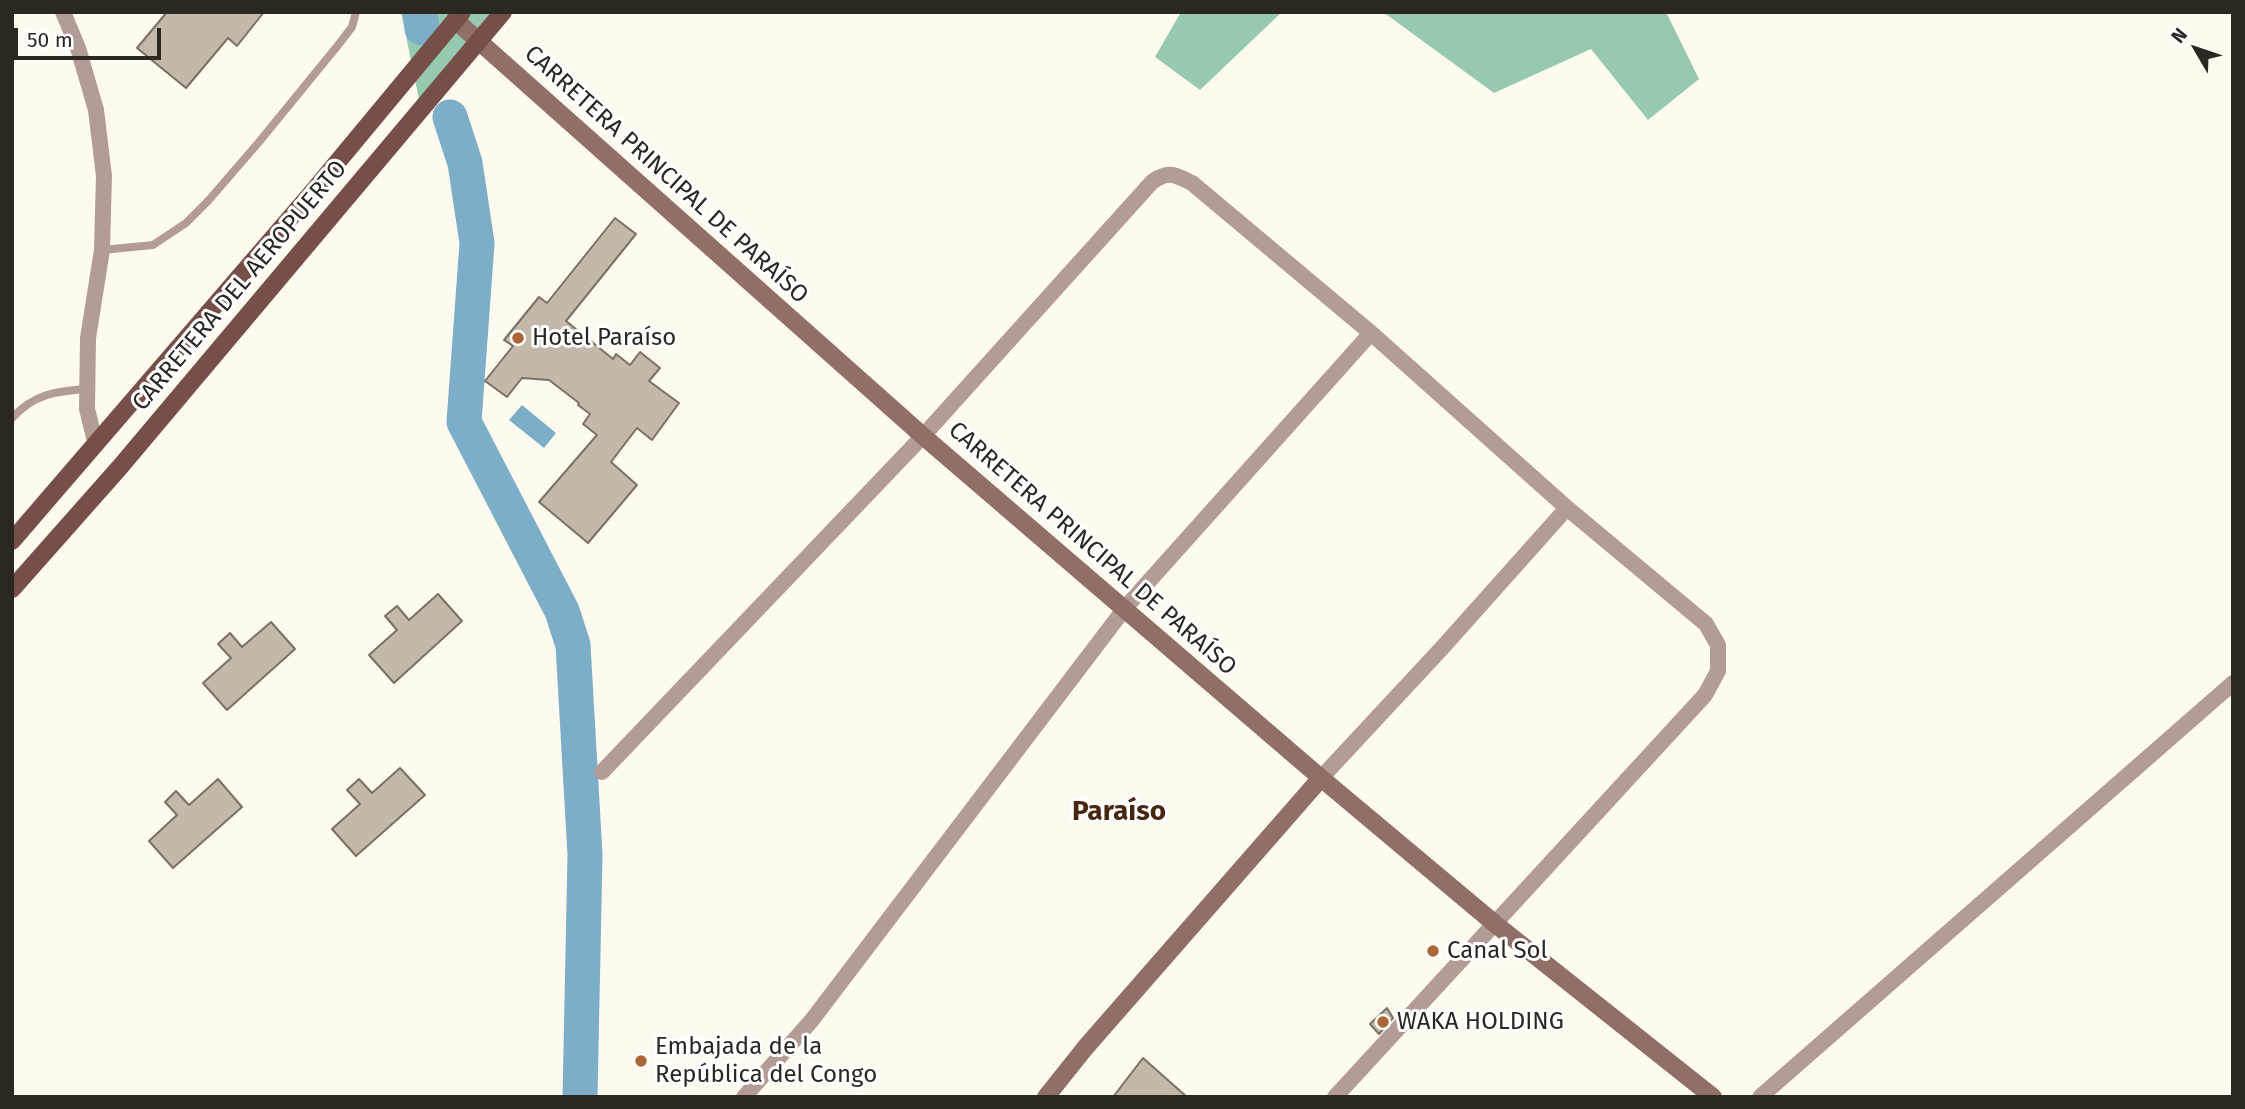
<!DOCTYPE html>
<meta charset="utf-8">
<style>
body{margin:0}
#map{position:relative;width:2245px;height:1109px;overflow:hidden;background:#fffaf0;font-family:"Fira Sans",sans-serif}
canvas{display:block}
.frame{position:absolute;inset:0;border:14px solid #2b2822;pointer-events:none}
.north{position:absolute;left:2161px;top:14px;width:70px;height:70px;-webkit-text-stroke:5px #fff;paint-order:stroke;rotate:309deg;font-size:19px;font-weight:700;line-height:28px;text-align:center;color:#2b2822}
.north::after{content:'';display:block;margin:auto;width:24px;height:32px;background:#2b2822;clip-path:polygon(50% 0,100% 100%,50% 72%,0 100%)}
.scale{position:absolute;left:14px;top:28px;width:147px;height:32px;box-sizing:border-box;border:4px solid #2b2822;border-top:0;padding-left:9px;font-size:21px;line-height:24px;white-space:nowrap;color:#2b2822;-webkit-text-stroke:5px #fff;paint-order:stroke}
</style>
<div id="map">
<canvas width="2245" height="1109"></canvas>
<div class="frame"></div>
<div class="north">N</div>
<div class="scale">50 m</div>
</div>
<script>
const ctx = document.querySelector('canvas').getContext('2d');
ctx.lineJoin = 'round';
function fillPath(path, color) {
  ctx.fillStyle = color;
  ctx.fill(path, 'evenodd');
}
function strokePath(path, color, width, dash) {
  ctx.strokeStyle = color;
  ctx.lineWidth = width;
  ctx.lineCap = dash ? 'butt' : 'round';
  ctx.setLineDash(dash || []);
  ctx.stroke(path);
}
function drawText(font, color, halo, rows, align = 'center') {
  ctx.font = font + ' "Fira Sans",sans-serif';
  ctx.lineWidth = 6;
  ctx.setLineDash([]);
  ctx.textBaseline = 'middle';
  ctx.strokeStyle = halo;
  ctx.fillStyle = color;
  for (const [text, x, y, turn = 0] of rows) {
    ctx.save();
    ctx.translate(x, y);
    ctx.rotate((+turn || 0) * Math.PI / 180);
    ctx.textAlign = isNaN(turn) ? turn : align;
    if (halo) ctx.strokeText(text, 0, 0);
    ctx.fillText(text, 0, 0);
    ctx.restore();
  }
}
fillPath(new Path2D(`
 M401,12H498L420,104Z
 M1181,12H1282L1200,90L1155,57Z
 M1383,12H1666L1699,79L1648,120L1591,49L1494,93Z`), '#97c9af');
fillPath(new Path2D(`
 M522,405L556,433L544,448L509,420Z`), '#7daec8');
strokePath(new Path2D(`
 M420,12L422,28
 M450,117L465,163L477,243L464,422L562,611L573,645L585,855L580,1097`), '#7daec8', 35);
const building = new Path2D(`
 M167,12H264L237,46L228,38L186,88L137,48Z
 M615,218L636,234L566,321L613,359L616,354L630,365L640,352L660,368L649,381L679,403L652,440L637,428L611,462L637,485L588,543L539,502L597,435L583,424L590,414L578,405L579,403L549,380L522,378L507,397L485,381L513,346L504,340L539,297L547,303Z
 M438,594L462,621L394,683L369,655L397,630L385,616L397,606L409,620Z
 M271,622L295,649L227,710L203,683L231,658L218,644L230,633L242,647Z
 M400,768L425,795L356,856L332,829L360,804L347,790L359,779L372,793Z
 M218,779L242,807L173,868L149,841L177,815L165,802L176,791L189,805Z
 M1387,1008L1393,1018L1379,1034L1370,1024Z
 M1143,1058L1187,1097H1113Z`);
fillPath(building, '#c3b8aa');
strokePath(building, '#7a7063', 2);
strokePath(new Path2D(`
 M102,250L153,245L186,223L208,201L259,142L339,44L352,27L356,12
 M12,418C34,394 56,391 87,389`), '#b39c97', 8);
strokePath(new Path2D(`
 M63,12L78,48L96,110L104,176L102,250L88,338L87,409L96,445
 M602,772L923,436L1152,182C1169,170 1175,175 1192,183L1371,333L1567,508L1706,624L1718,645V671L1705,695L1335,1097
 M1321,778L1442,648L1567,508
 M744,1097L812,1020L1125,608L1371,333
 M1760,1097L2233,683`), '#b39c97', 16);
strokePath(new Path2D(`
 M455,20L923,436L1321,778L1494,923L1713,1097
 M1046,1097L1085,1048L1321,778`), '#906f68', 18);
strokePath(new Path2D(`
 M12,541L315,189L462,12
 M12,589L120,467L503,12`), '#764f48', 18);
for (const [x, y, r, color] of [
 [518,338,7,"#aa6735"],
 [1433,951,7,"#aa6735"],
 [1383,1022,7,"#aa6735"],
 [641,1061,7,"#aa6735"]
]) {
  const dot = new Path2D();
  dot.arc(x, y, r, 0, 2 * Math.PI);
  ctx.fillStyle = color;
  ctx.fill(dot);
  strokePath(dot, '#fff', 2.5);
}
drawText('24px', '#2b2822', '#fff', [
 ["CARRETERA PRINCIPAL DE PARAÍSO",666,175,42],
 ["CARRETERA DEL AEROPUERTO",240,286,-50],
 ["CARRETERA PRINCIPAL DE PARAÍSO",1092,549,41]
]);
drawText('24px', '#2b2822', '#fff', [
 ["Hotel Paraíso",532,338],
 ["Canal Sol",1447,951],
 ["WAKA HOLDING",1397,1022],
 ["Embajada de la",655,1047],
 ["República del Congo",655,1075]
], 'left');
drawText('bold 28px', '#47270f', '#fff', [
 ["Paraíso",1119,812]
]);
</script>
